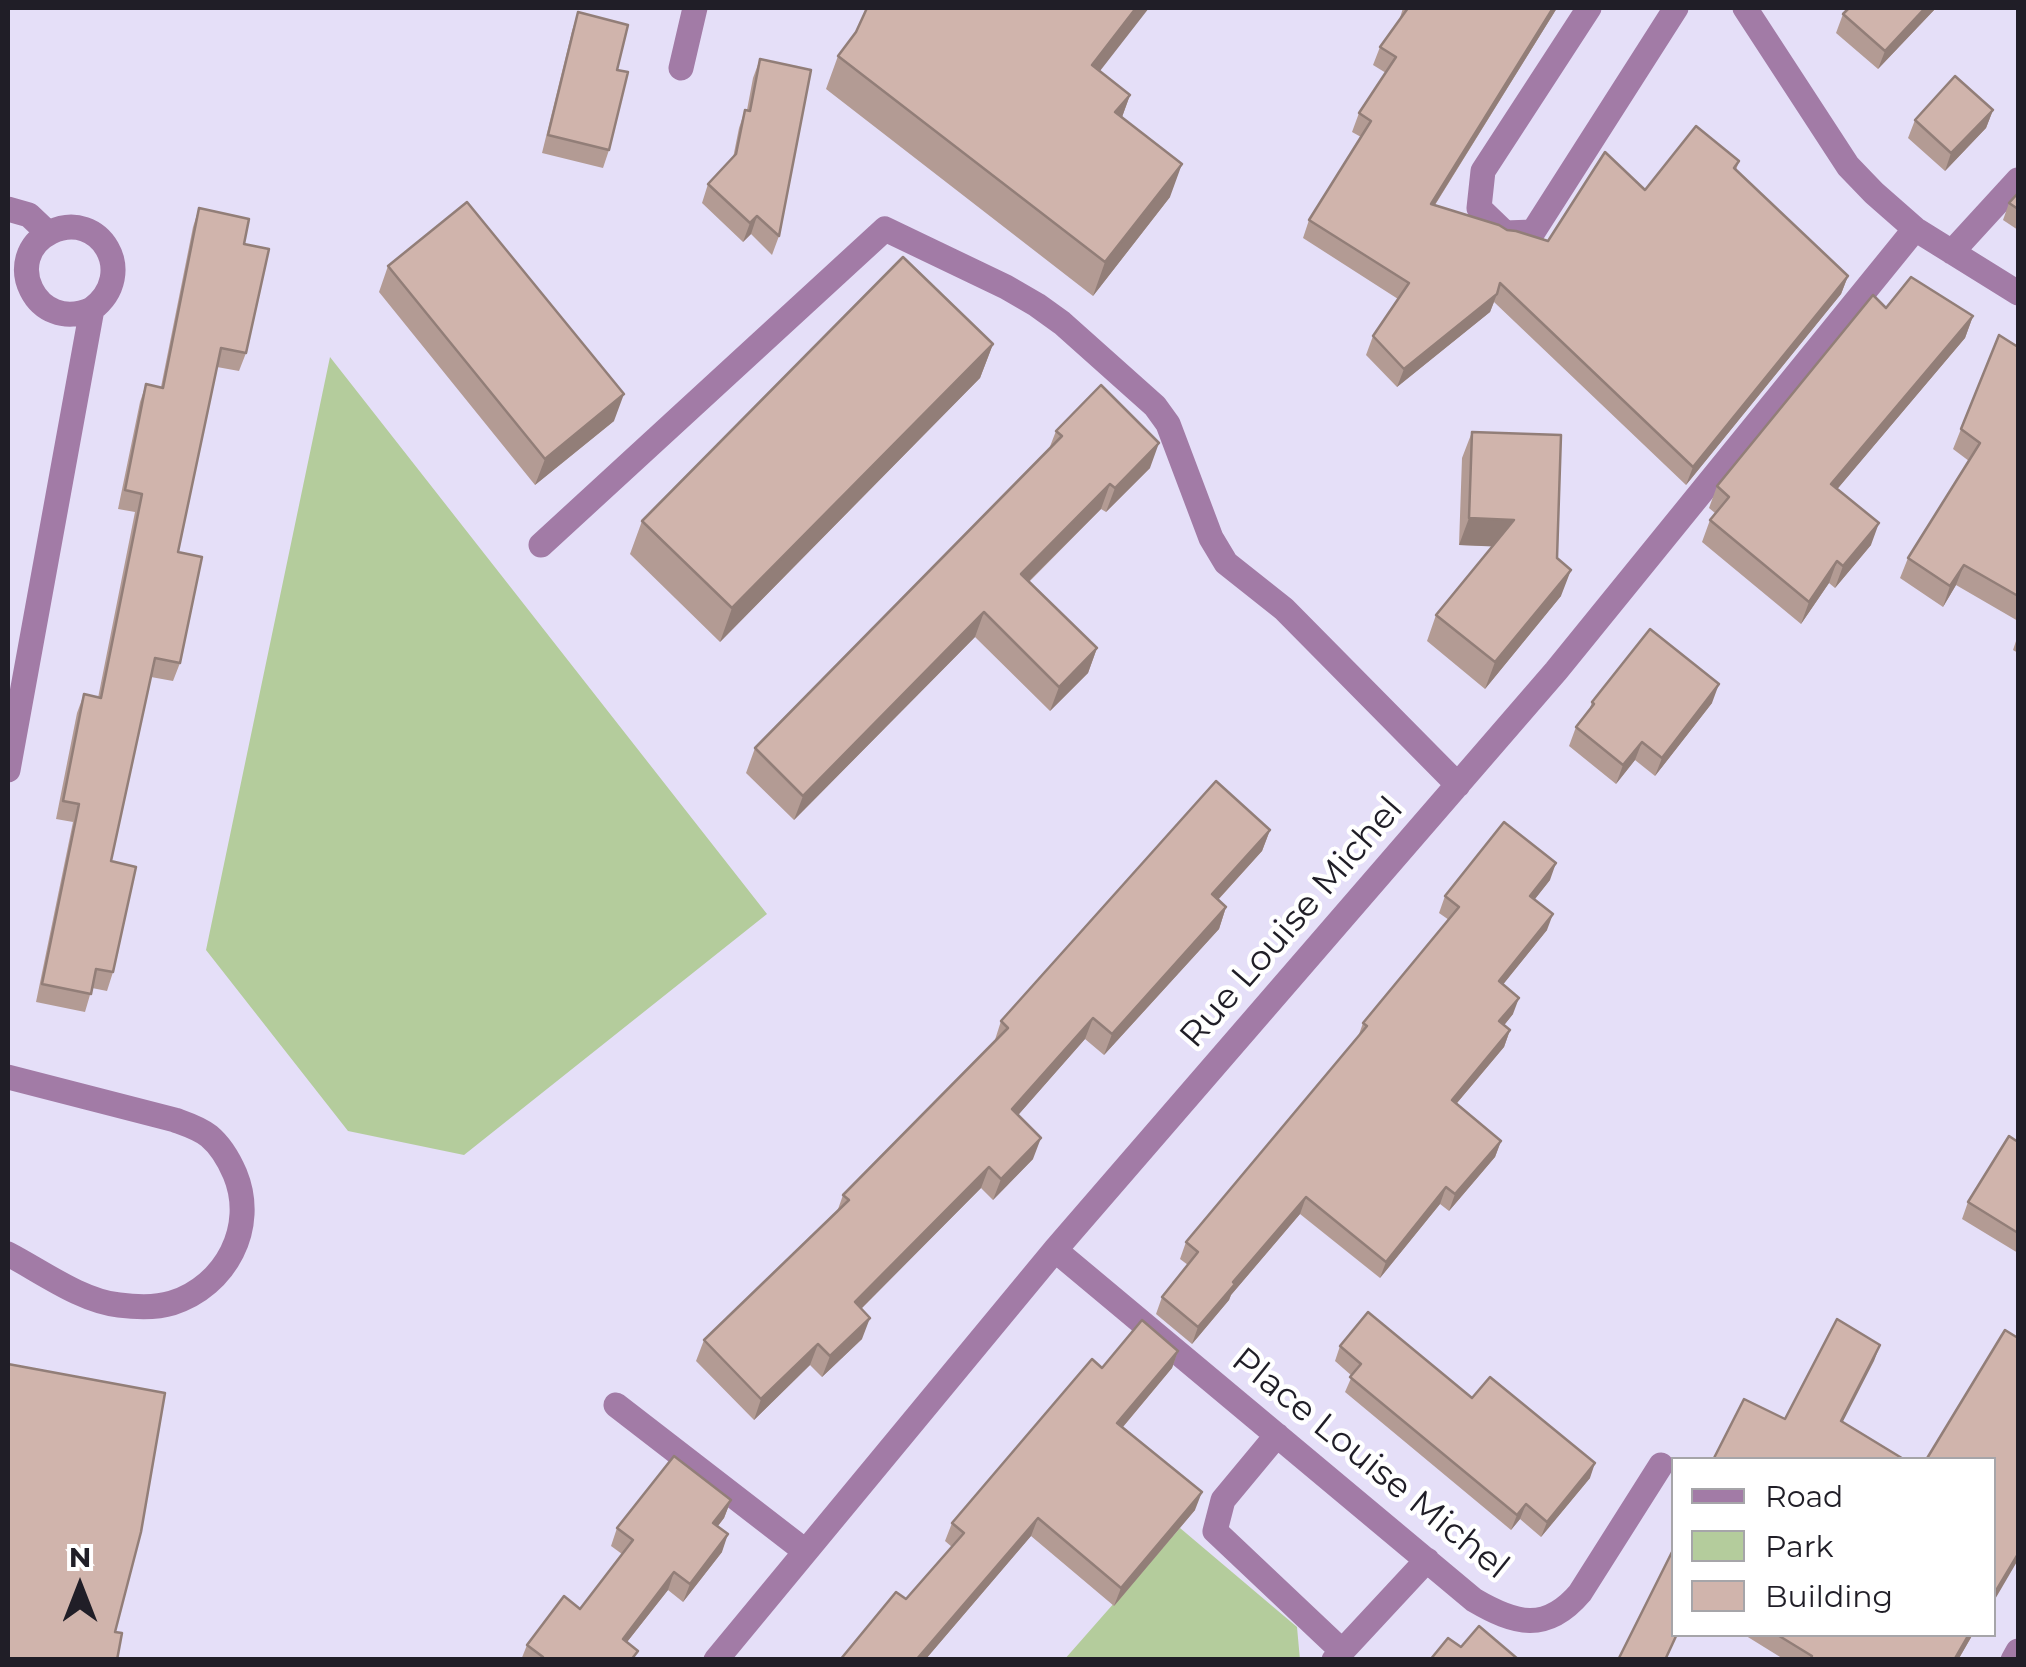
<!DOCTYPE html>
<style>
body{margin:0}
#map{position:relative;width:2026px;height:1667px;overflow:hidden;background:#e5dff8;font-family:Montserrat,sans-serif}
canvas{display:block}
.frame{position:absolute;inset:0;border:10px solid #201e27;pointer-events:none}
.legend{position:absolute;left:1671px;top:1457px;width:325px;height:180px;box-sizing:border-box;background:#fff;border:2px solid #a6a5a9;margin:0;padding:12px 18px;list-style:none;font-size:30px;color:#201e27}
.legend li{display:flex;align-items:center;gap:20px;height:50px}
.legend b{width:50px;border:2px solid #a6a5a9}
.north{position:absolute;left:30px;top:1537px;width:100px;height:100px;-webkit-text-stroke:8px #fff;paint-order:stroke;rotate:0deg;font-size:28px;font-weight:700;line-height:40px;text-align:center;color:#201e27}
.north::after{content:'';display:block;margin:auto;width:35px;height:45px;background:#201e27;clip-path:polygon(50% 0,100% 100%,50% 72%,0 100%)}
</style>
<div id="map">
<canvas width="2026" height="1667"></canvas>
<div class="frame"></div>
<ul class="legend">
<li><b style="height:12px;background:#a27ba6"></b>Road</li>
<li><b style="height:28px;background:#b4cc9c"></b>Park</li>
<li><b style="height:28px;background:#d0b4ac"></b>Building</li>
</ul>
<div class="north">N</div>
</div>
<script>
const ctx = document.querySelector('canvas').getContext('2d');
ctx.lineJoin = 'round';
function fillPath(path, color) {
  ctx.fillStyle = color;
  ctx.fill(path, 'evenodd');
}
function strokePath(path, color, width, dash) {
  ctx.strokeStyle = color;
  ctx.lineWidth = width;
  ctx.lineCap = dash ? 'butt' : 'round';
  ctx.setLineDash(dash || []);
  ctx.stroke(path);
}
function drawText(font, color, halo, rows, align = 'center') {
  ctx.font = font + ' Montserrat,sans-serif';
  ctx.lineWidth = 9;
  ctx.setLineDash([]);
  ctx.textBaseline = 'middle';
  ctx.strokeStyle = halo;
  ctx.fillStyle = color;
  for (const [text, x, y, turn = 0] of rows) {
    ctx.save();
    ctx.translate(x, y);
    ctx.rotate((+turn || 0) * Math.PI / 180);
    ctx.textAlign = isNaN(turn) ? turn : align;
    if (halo) ctx.strokeText(text, 0, 0);
    ctx.fillText(text, 0, 0);
    ctx.restore();
  }
}
fillPath(new Path2D(`
 M330,357L767,914L464,1155L348,1131L206,950Z
 M1180,1528L1297,1627L1300,1660H1064Z`), '#b4cc9c');
strokePath(new Path2D(`
 M1589,8L1483,171L1479,208L1505,233L1533,232L1676,8
 M1745,8L1848,166L1874,193L1915,229L2018,293
 M681,68L695,8
 M8,209L29,215L48,233
 M1952,252L2018,180
 M541,545L885,229L1006,287L1037,305L1062,323L1155,406L1168,424L1211,538L1226,563L1284,609L1458,785
 M8,770L92,309C139,273 99,209 51,232C0,257 36,335 92,309
 M8,1077L175,1120C186,1124 199,1128 209,1136C221,1146 229,1160 235,1174C257,1227 226,1286 172,1303C156,1308 135,1307 119,1305C81,1301 41,1271 8,1254
 M1055,1250L1474,1600C1515,1624 1546,1633 1580,1593L1661,1465
 M616,1405L805,1551
 M1277,1435L1223,1500L1215,1531L1342,1651
 M716,1660L1055,1250L1556,671L1915,229
 M1334,1660L1427,1560
 M2013,1660L2018,1651`), '#a27ba6', 25);
fillPath(new Path2D(`
 M1403,8H1557L1435,205L1507,230L1548,241L1645,190L1739,161L1736,170L1848,276L1841,294L1686,485L1494,302L1490,312L1397,387L1366,355L1373,336L1398,299L1303,238L1309,220L1361,137L1352,132L1359,113L1386,73L1373,65L1380,47L1399,21Z
 M1936,8L1878,69L1836,33L1843,14Z
 M578,12L617,70L609,150L603,168L542,153L572,31Z
 M838,56L1100,71L1130,95L1122,117L1170,197L1093,296L826,89Z
 M760,59L779,236L772,255L751,234L743,242L702,203L708,184L733,158L739,128L745,110H747L753,78Z
 M1993,110L1986,128L1945,171L1908,138L1915,120Z
 M2018,193V230L2003,220L2009,203Z
 M199,208L244,244L246,353L239,371L217,367L178,552L180,663L173,681L151,677L111,861L113,972L107,991L92,988L85,1012L36,1002L73,822L56,819L77,713L84,694L98,698L135,512L118,509L140,402L146,384L161,387L193,227Z
 M388,266L614,421L535,485L379,292Z
 M1886,308L1973,316L1965,338L1837,489L1871,545L1835,588L1829,583L1801,624L1702,542L1710,520L1715,513L1709,508L1717,486Z
 M993,344L980,378L720,642L630,554L642,521Z
 M2018,347V621L1956,585L1943,607L1900,578L1908,558L1969,461L1953,449L1961,429Z
 M1056,431L1150,468L1106,512L1101,509L1029,582L1097,648L1088,673L1050,711L975,637L794,820L746,773L755,748L1049,449Z
 M1472,432L1557,558L1561,596L1485,689L1427,641L1436,615L1492,546L1459,545L1462,458Z
 M2018,635V653L2013,650Z
 M1592,702L1712,703L1655,776L1635,760L1616,784L1569,746L1576,727L1589,711Z
 M1270,830L1262,851L1218,900L1226,907L1219,929L1104,1055L1085,1039L1018,1115L1033,1159L993,1200L981,1188L861,1309L862,1339L822,1377L810,1365L754,1420L696,1361L704,1340L837,1212L843,1195L994,1043L1001,1021Z
 M1550,880L1534,900L1547,930L1503,984L1513,1014L1504,1025L1510,1030L1504,1047L1457,1103L1501,1141L1495,1157L1449,1211L1440,1204L1380,1278L1300,1214L1231,1295L1229,1300L1192,1344L1156,1314L1162,1297L1188,1265L1180,1259L1186,1242L1358,1037L1363,1023L1449,920L1439,913L1445,896Z
 M2018,1142V1253L1962,1219L1968,1202Z
 M1340,1346L1472,1398L1590,1478L1541,1537L1520,1519L1511,1530L1345,1392L1352,1376L1335,1361Z
 M1178,1351L1172,1368L1123,1427L1195,1510L1114,1606L1031,1536L925,1660H840L906,1599L952,1547L945,1541L952,1523L1102,1368Z
 M731,1500L724,1518L718,1526L722,1552L683,1602L668,1590L627,1642L634,1660H521L527,1645L580,1609L622,1554L611,1546L617,1528Z
 M1743,1634H1973L1958,1660H1785Z`), '#b39b94');
fillPath(new Path2D(`
 M1136,8H1149L1079,98L1092,65Z
 M1553,8H1557L1424,222L1431,204Z
 M1925,8H1936L1878,69L1885,51Z
 M1130,95L1118,128L1115,112Z
 M1993,110L1986,128L1945,171L1951,153Z
 M1182,164L1170,197L1093,296L1105,262Z
 M757,216L751,234L743,242L750,223Z
 M1848,276L1841,294L1686,485L1693,467Z
 M1497,294L1490,312L1397,387L1404,369Z
 M1973,316L1965,338L1823,506L1831,484Z
 M993,344L980,378L720,642L732,608Z
 M624,394L614,421L535,485L545,459Z
 M1159,443L1150,468L1106,512L1115,488Z
 M1110,484L1101,509L1012,598L1021,574Z
 M1469,518L1514,520L1504,547L1459,545Z
 M1879,523L1871,545L1835,588L1843,566Z
 M1837,561L1829,583L1801,624L1809,602Z
 M1964,565L1956,585L1943,607L1950,586Z
 M1571,570L1561,596L1485,689L1495,662Z
 M984,612L975,637L794,820L803,796Z
 M1097,648L1088,673L1050,711L1059,687Z
 M1719,684L1712,703L1655,776L1662,758Z
 M1642,742L1635,760L1616,784L1623,765Z
 M1270,830L1262,851L1204,915L1212,894Z
 M1556,863L1550,880L1524,913L1530,896Z
 M1226,907L1219,929L1104,1055L1112,1034Z
 M1553,914L1547,930L1493,997L1499,981Z
 M1519,998L1513,1014L1494,1038L1499,1021Z
 M1093,1018L1085,1039L1005,1130L1012,1109Z
 M1510,1030L1504,1047L1446,1116L1452,1100Z
 M1041,1138L1033,1159L993,1200L1001,1179Z
 M1501,1141L1495,1157L1449,1211L1455,1194Z
 M989,1167L981,1188L847,1323L855,1302Z
 M1446,1187L1440,1204L1380,1278L1386,1262Z
 M1306,1197L1300,1214L1231,1295L1229,1300L1192,1344L1198,1327L1233,1282Z
 M870,1318L862,1339L822,1377L830,1356Z
 M818,1344L810,1365L754,1420L761,1399Z
 M1880,1345L1874,1361L1835,1437L1841,1421Z
 M1178,1351L1172,1368L1111,1441L1117,1423Z
 M1595,1463L1590,1478L1541,1537L1547,1522Z
 M1202,1492L1195,1510L1114,1606L1121,1588Z
 M731,1500L724,1518L707,1540L713,1523Z
 M1526,1504L1520,1519L1511,1530L1517,1515Z
 M1038,1518L1031,1536L925,1660H916Z
 M728,1534L722,1552L683,1602L690,1584Z
 M2018,1554V1560L1994,1601V1594Z
 M674,1572L668,1590L616,1656L623,1639Z
 M1969,1634H1973L1958,1660H1954Z`), '#927e78');
const building = new Path2D(`
 M867,8H1136L1092,65L1130,95L1115,112L1182,164L1105,262L838,56L856,32Z
 M1408,8H1553L1431,204L1499,225L1507,230L1516,231L1548,241L1605,152L1645,190L1696,126L1739,161L1734,168L1848,276L1693,467L1500,283L1497,294L1404,369L1373,336L1409,283L1309,220L1371,121L1359,113L1396,57L1380,47Z
 M1849,8H1925L1885,51L1843,14Z
 M578,12L628,25L617,70L628,72L609,150L548,135Z
 M760,59L811,70L779,236L757,216L750,223L708,184L736,154L745,110L750,111Z
 M1955,76L1993,110L1951,153L1915,120Z
 M2018,193V209L2009,203Z
 M467,202L624,394L545,459L388,266Z
 M199,208L249,219L244,244L269,249L246,353L221,348L178,552L202,557L180,663L155,658L111,861L136,867L113,972L96,969L91,994L42,984L79,804L63,801L84,694L101,698L142,494L125,490L146,384L163,388Z
 M903,257L993,344L732,608L642,521Z
 M1911,277L1973,316L1831,484L1879,523L1843,566L1837,561L1809,602L1710,520L1729,497L1717,486L1873,295L1886,308Z
 M1999,335L2018,347V596L1964,565L1950,586L1908,558L1980,443L1961,429Z
 M1101,385L1159,443L1115,488L1110,484L1021,574L1097,648L1059,687L984,612L803,796L755,748L1062,436L1056,431Z
 M1472,432L1561,435L1557,558L1571,570L1495,662L1436,615L1514,520L1469,518Z
 M1650,629L1719,684L1662,758L1642,742L1623,765L1576,727L1594,704L1592,702Z
 M1216,781L1270,830L1212,894L1226,907L1112,1034L1093,1018L1012,1109L1041,1138L1001,1179L989,1167L855,1302L870,1318L830,1356L818,1344L761,1399L704,1340L849,1200L843,1195L1008,1028L1001,1021Z
 M1504,822L1556,863L1530,896L1553,914L1499,981L1519,998L1499,1021L1510,1030L1452,1100L1501,1141L1455,1194L1446,1187L1386,1262L1306,1197L1233,1282L1235,1284L1198,1327L1162,1297L1198,1252L1186,1242L1367,1026L1363,1023L1459,907L1445,896Z
 M2009,1136L2018,1142V1233L1968,1202Z
 M1368,1312L1472,1398L1490,1377L1595,1463L1547,1522L1526,1504L1517,1515L1350,1377L1361,1364L1340,1346Z
 M1837,1319L1880,1345L1841,1421L1905,1460H1713L1744,1399L1785,1419Z
 M1142,1320L1178,1351L1117,1423L1202,1492L1121,1588L1038,1518L916,1660H840L896,1592L906,1599L964,1533L952,1523L1092,1359L1102,1368Z
 M2005,1330L2018,1338V1554L1994,1594V1460H1926Z
 M8,1364L165,1393L141,1532L115,1632L122,1633L117,1660H8Z
 M674,1456L731,1500L713,1523L728,1534L690,1584L674,1572L623,1639L638,1651L631,1660H541L543,1657L527,1645L564,1596L580,1609L633,1540L617,1528Z
 M1674,1548V1634H1677L1665,1660H1618Z
 M1479,1626L1519,1660H1430L1448,1638L1461,1647Z
 M1776,1634H1969L1954,1660H1810L1812,1656Z`);
fillPath(building, '#d0b4ac');
strokePath(building, '#927e78', 2.5);
drawText('35px', '#201e27', '#fff', [
 ["Rue Louise Michel",1292,923,-49],
 ["Place Louise Michel",1370,1464,39]
]);
</script>
